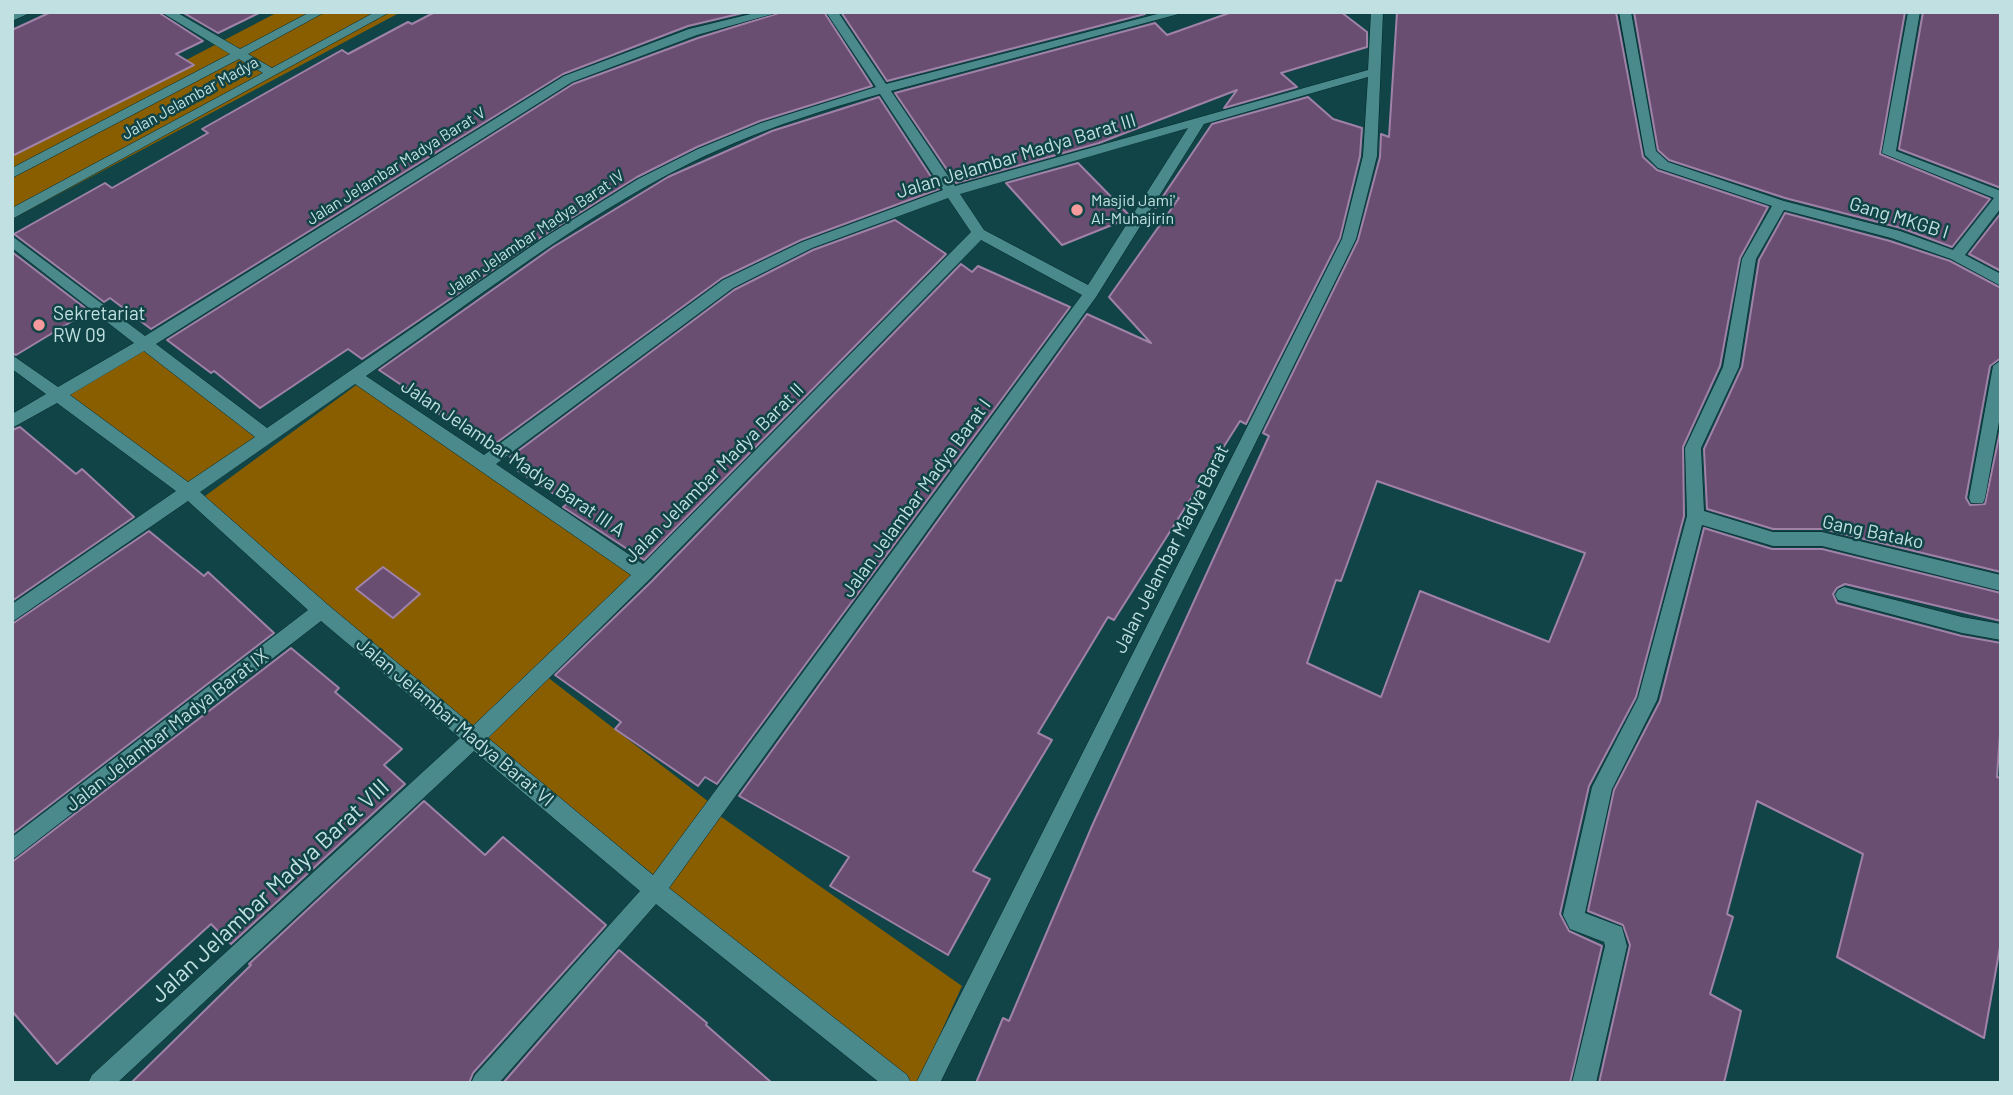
<!DOCTYPE html>
<style>
body{margin:0}
#map{position:relative;width:2013px;height:1095px;overflow:hidden;background:#104446;font-family:Barlow,sans-serif}
canvas{display:block}
.frame{position:absolute;inset:0;border:14px solid #c1e0e1;pointer-events:none}
</style>
<div id="map">
<canvas width="2013" height="1095"></canvas>
<div class="frame"></div>
</div>
<script>
const ctx = document.querySelector('canvas').getContext('2d');
ctx.lineJoin = 'round';
function fillPath(path, color) {
  ctx.fillStyle = color;
  ctx.fill(path, 'evenodd');
}
function strokePath(path, color, width, dash) {
  ctx.strokeStyle = color;
  ctx.lineWidth = width;
  ctx.lineCap = dash ? 'butt' : 'round';
  ctx.setLineDash(dash || []);
  ctx.stroke(path);
}
function drawText(font, color, halo, rows, align = 'center') {
  ctx.font = font + ' Barlow,sans-serif';
  ctx.lineWidth = 5;
  ctx.setLineDash([]);
  ctx.textBaseline = 'middle';
  ctx.strokeStyle = halo;
  ctx.fillStyle = color;
  for (const [text, x, y, turn = 0] of rows) {
    ctx.save();
    ctx.translate(x, y);
    ctx.rotate((+turn || 0) * Math.PI / 180);
    ctx.textAlign = isNaN(turn) ? turn : align;
    if (halo) ctx.strokeText(text, 0, 0);
    ctx.fillText(text, 0, 0);
    ctx.restore();
  }
}
fillPath(new Path2D(`
 M278,12H401L12,219V151Z
 M144,346L265,440L192,486L62,395Z
 M359,383L635,576L474,731L201,499Z
 M546,676L709,802L655,876L483,736Z
 M720,816L962,986L918,1083H912L666,888Z`), '#885e00');
const building = new Path2D(`
 M51,12H158L203,41L176,54L194,65L12,156V30Z
 M182,12H261L218,33Z
 M435,12H747L688,26L563,74L151,329L110,298L104,302L14,234L105,183L112,188L208,133L202,129L342,50L348,54L408,22L412,24Z
 M782,12H824L872,86L760,121L697,147L637,177L541,237L362,359L348,349L260,408L214,371L211,373L167,340L573,84L698,38Z
 M841,12H1143L1145,14L887,81Z
 M1232,12H1341L1367,32V47L1281,73L1297,87L1224,108L1237,90L1099,143L956,183L895,93L1155,23L1167,35Z
 M1397,12H1616L1643,157L1657,170L1768,207L1740,258L1720,366L1683,447L1684,516L1636,697L1589,786L1560,914L1569,931L1602,946L1570,1083H976L1003,1018L1009,1021L1092,826L1269,436L1263,433L1358,240L1380,157L1381,134L1389,137ZM1377,481L1585,553L1549,642L1420,591L1381,697L1307,663L1336,580L1341,581Z
 M1634,12H1905L1880,154L1990,199L1952,247L1901,228L1785,198L1669,160L1658,150Z
 M1923,12H2001V188L1899,149Z
 M879,97L939,189L801,240L722,278L492,446L439,414L442,412L379,370L553,247L668,177L772,131Z
 M1308,97L1333,119L1362,128L1360,156L1340,238L1246,424L1240,421L1114,620L1108,617L1038,733L1052,740L973,871L990,879L948,955L830,886L849,857L739,796L1087,314L1151,343L1109,297L1179,198L1155,208L1212,124Z
 M1078,163L1129,215L1127,219L1062,245L1006,183Z
 M1785,213L1890,241L1950,261L2001,288V358L1990,366L1966,498L1970,505L1985,504L2001,427V572L1823,529H1773L1707,509L1704,449L1742,367L1759,260Z
 M2001,213V271L1969,254Z
 M895,220L946,254L644,560L563,507L568,503L518,471L524,466L510,457L734,290L813,250Z
 M12,252L89,311L16,355L12,353Z
 M961,264L972,272L978,266L1070,307L717,784L705,777L698,786L615,729L621,722L555,675L652,581Z
 M20,427L76,474L82,469L134,517L12,601V430Z
 M1704,528L1772,549H1822L2001,593V621L1845,584L1837,588L1833,594L1837,603L1962,636L2001,643V720L1997,777L2001,778V941L1984,1038L1837,957L1863,854L1757,801L1727,914L1733,917L1710,994L1741,1011L1724,1083H1599L1630,945L1623,925L1588,911L1614,790L1660,701Z
 M149,531L204,576L208,572L274,633L12,834V624Z
 M383,567L420,594L393,618L356,589Z
 M291,648L339,688L335,692L402,749L384,765L405,784L231,944L211,924L57,1064L12,1011V862Z
 M424,801L485,855L503,837L606,925L473,1073L469,1083H131L251,965L249,964Z
 M619,950L707,1023L706,1025L772,1083H503Z`);
fillPath(building, '#694e72');
strokePath(building, '#a082a9', 2);
const minor = new Path2D(`
 M15,12H32L12,21V14Z
 M161,12H176L240,49L310,12H325L248,54L272,68L375,12H390L12,219V208L263,73L239,59L12,178V168L230,54Z
 M759,12H780L697,35L572,82L156,344L267,428L542,239L638,179L698,149L761,123L876,87L826,12H838L886,84L1165,12H1186L891,91L955,186L1368,70L1371,12H1383L1377,156L1356,239L940,1083H916L1342,239L1363,156L1368,77L1204,124L1096,297L669,888L907,1075L911,1083H880L656,904L499,1083H471L475,1075L640,891L474,751L117,1083H88L92,1075L460,738L321,621L12,860V837L308,610L188,501L12,622V604L176,491L57,403L12,428V414L46,394L12,369V355L58,387L134,343L12,248V236L145,336L564,76L689,29ZM880,94L943,190L802,242L723,280L484,455L366,376C465,307 561,231 667,175C734,139 807,114 880,94ZM1188,128L1088,285L984,230L960,194ZM948,198L971,232L643,564L496,464L733,288L812,248ZM981,240L1082,295L653,875L488,738L650,579ZM144,351L255,437L188,482L70,395ZM355,384L631,575L473,726L327,604L200,492Z
 M1619,12H1631L1656,151L1668,162L1784,201L1900,231L1953,250L1994,198L1882,153L1908,12H1920L1896,151L2001,191V208L1965,255L2001,274V286L1951,259L1891,238L1784,210L1756,259L1739,367L1701,448L1704,511L1773,532H1822L2001,575V591L1822,546H1773L1702,525L1657,700L1612,789L1585,913L1622,927L1627,946L1596,1083H1572L1605,946L1604,942L1570,929L1563,915L1592,787L1638,698L1687,516L1685,448L1723,367L1742,259L1772,206L1658,168L1645,155Z
 M2001,360V411L1985,498L1983,503H1971L1969,498L1993,366Z
 M1844,587L1962,617L2001,624V640L1962,633L1838,600L1835,595L1838,590Z`);
strokePath(minor, '#04282a', 1);
fillPath(minor, '#4a8a8c');
for (const [x, y, r, color] of [
 [1077,210,7,"#f59b9d"],
 [39,325,7,"#f59b9d"]
]) {
  const dot = new Path2D();
  dot.arc(x, y, r, 0, 2 * Math.PI);
  ctx.fillStyle = color;
  ctx.fill(dot);
  strokePath(dot, '#104446', 2.5);
}
drawText('16px', '#c1e0e1', '#104446', [
 ["Jalan Jelambar Madya",190,98,-29],
 ["Jalan Jelambar Madya Barat V",396,166,-32],
 ["Jalan Jelambar Madya Barat IV",535,233,-34]
]);
drawText('16px', '#c1e0e1', '#104446', [
 ["Masjid Jami'",1091,201],
 ["Al-Muhajirin",1091,219]
], 'left');
drawText('19px', '#c1e0e1', '#104446', [
 ["Jalan Jelambar Madya Barat III",1016,156,-17],
 ["Gang MKGB I",1899,218,17],
 ["Jalan Jelambar Madya Barat III A",513,458,34],
 ["Jalan Jelambar Madya Barat II",714,473,-45],
 ["Jalan Jelambar Madya Barat I",916,498,-54],
 ["Gang Batako",1873,532,12],
 ["Jalan Jelambar Madya Barat",1171,549,-63],
 ["Jalan Jelambar Madya Barat VI",455,722,40],
 ["Jalan Jelambar Madya Barat IX",167,730,-38]
]);
drawText('19px', '#c1e0e1', '#104446', [
 ["Sekretariat",53,314],
 ["RW 09",53,336]
], 'left');
drawText('23px', '#c1e0e1', '#104446', [
 ["Jalan Jelambar Madya Barat VIII",270,891,-43]
]);
</script>
